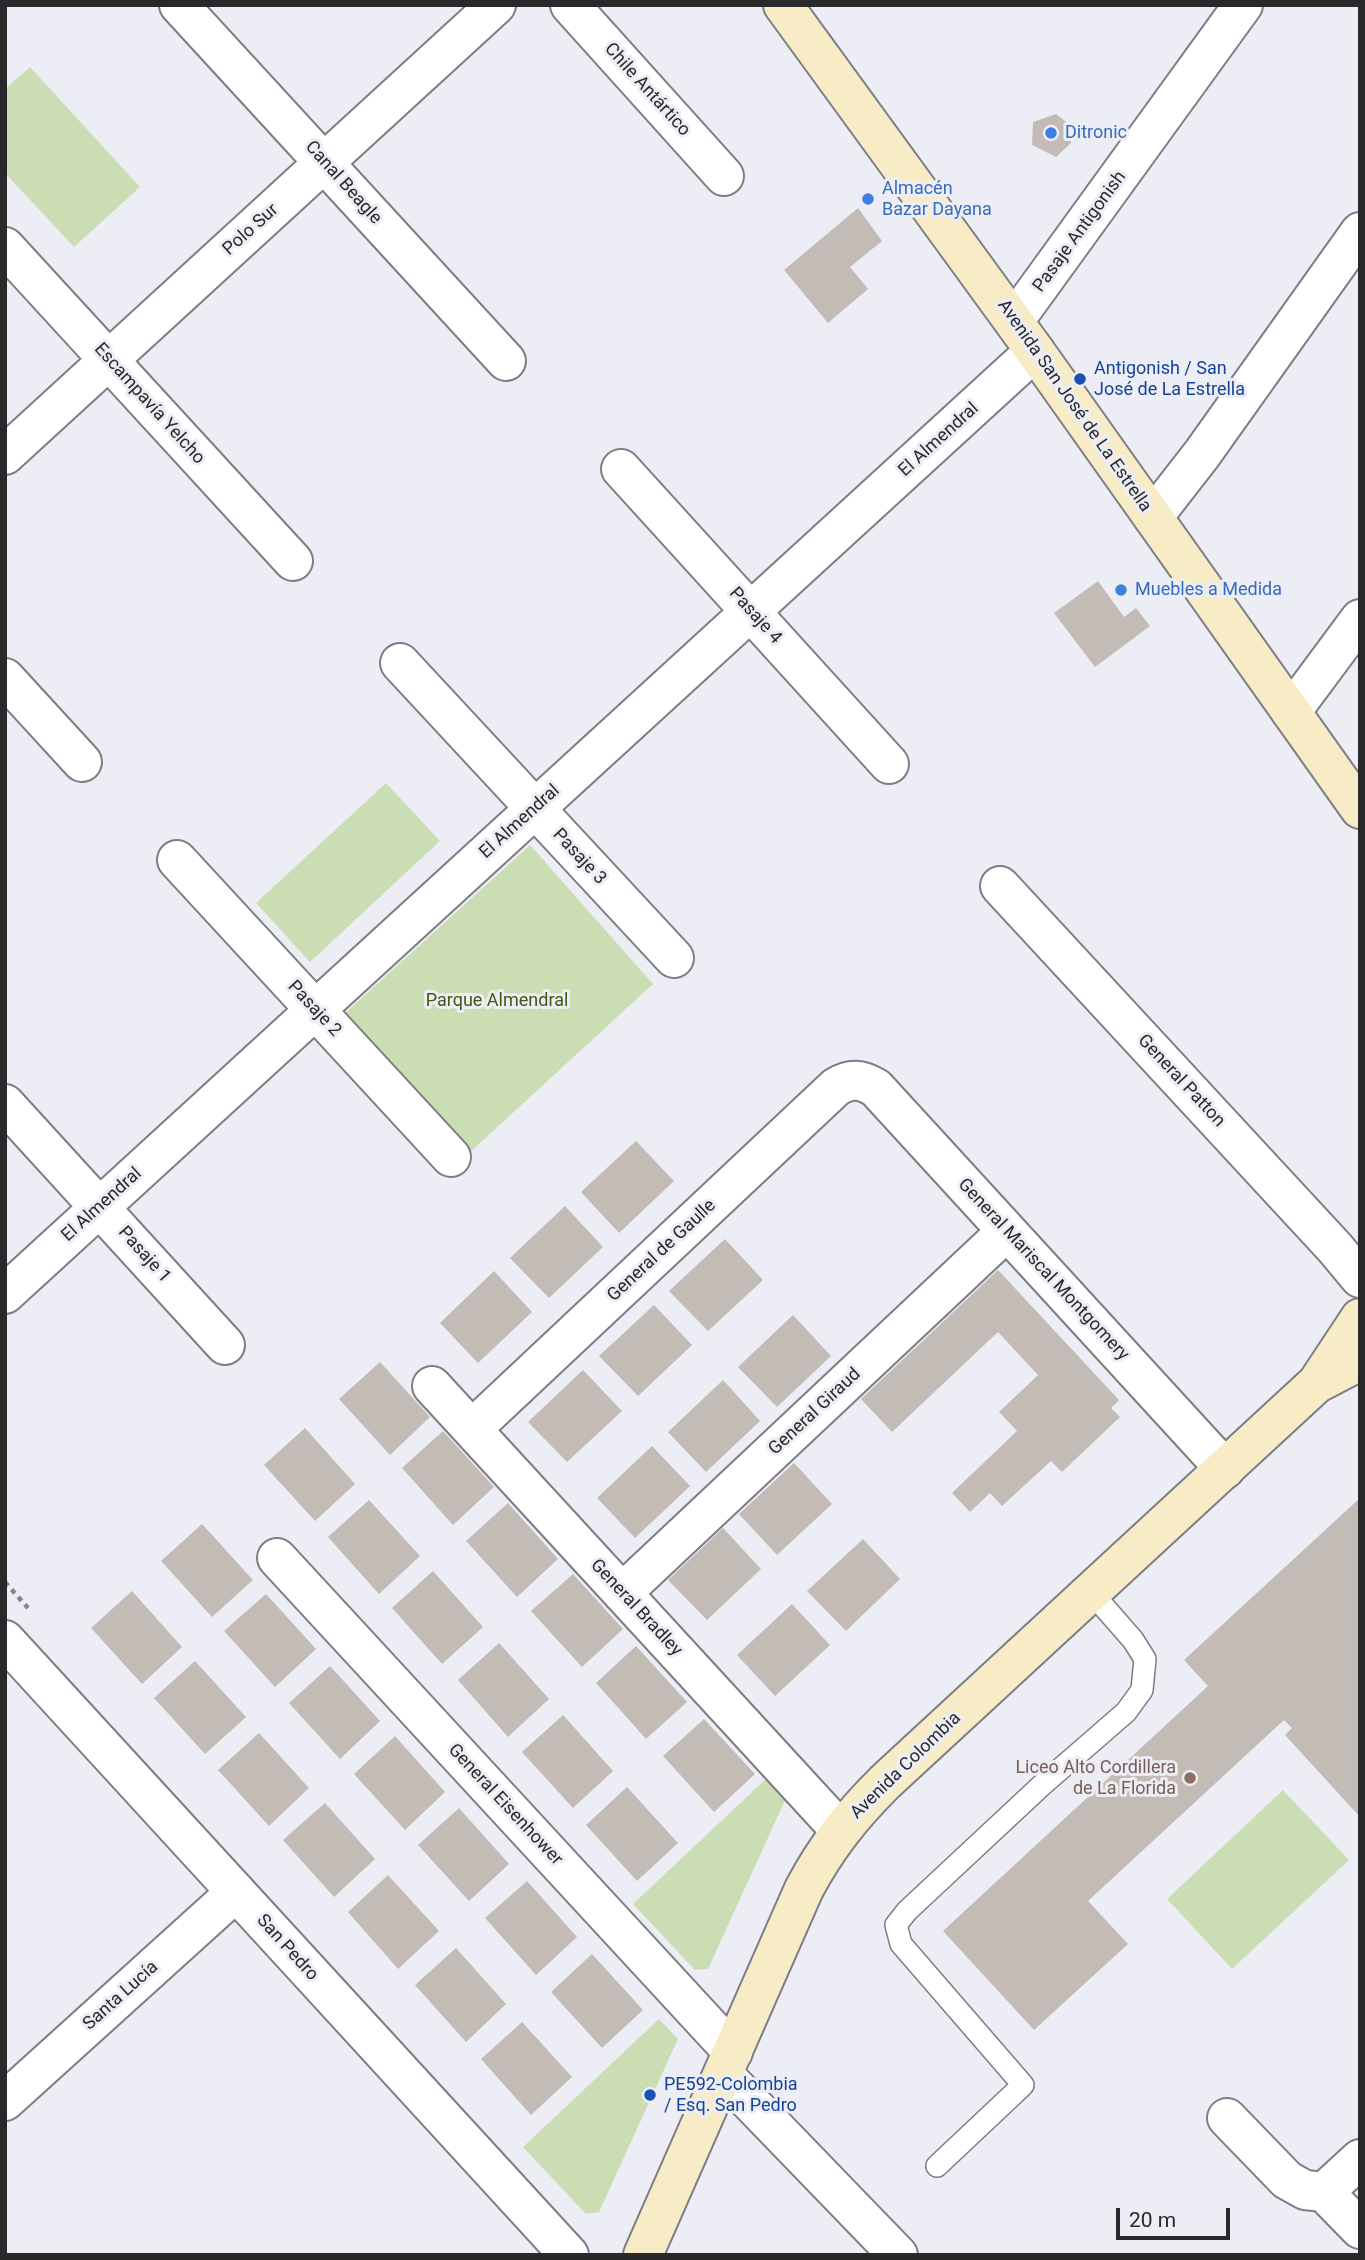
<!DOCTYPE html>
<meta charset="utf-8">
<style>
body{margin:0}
#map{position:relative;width:1365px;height:2260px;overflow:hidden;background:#ededf6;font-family:Roboto,sans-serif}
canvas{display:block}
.frame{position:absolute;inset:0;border:7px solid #29292c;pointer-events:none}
.scale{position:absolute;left:1116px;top:2208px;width:114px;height:32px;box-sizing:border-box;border:4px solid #29292c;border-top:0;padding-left:9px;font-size:21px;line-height:24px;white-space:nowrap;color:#29292c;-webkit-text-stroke:5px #ededf6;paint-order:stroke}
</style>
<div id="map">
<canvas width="1365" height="2260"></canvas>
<div class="frame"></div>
<div class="scale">20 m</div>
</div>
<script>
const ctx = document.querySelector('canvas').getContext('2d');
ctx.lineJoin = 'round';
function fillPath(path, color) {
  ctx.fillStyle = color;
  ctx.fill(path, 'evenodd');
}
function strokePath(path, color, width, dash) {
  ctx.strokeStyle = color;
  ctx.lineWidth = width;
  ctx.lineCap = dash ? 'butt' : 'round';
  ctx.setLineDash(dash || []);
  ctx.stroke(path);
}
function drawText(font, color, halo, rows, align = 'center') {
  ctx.font = font + ' Roboto,sans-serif';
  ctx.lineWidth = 6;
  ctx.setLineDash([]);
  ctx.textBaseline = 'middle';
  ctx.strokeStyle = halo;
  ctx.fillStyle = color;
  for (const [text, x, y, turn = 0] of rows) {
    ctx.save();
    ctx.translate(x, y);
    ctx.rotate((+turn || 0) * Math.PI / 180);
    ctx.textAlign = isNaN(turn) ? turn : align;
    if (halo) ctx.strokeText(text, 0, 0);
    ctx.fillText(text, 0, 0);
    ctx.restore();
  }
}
fillPath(new Path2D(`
 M30,67L140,187L74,247L5,173V89Z
 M386,783L440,841L310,962L256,903Z
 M530,845L653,984L467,1155L343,1015Z
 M769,1776L787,1796L708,1969L695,1970L633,1904Z
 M1283,1790L1349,1860L1232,1969L1167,1899Z
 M659,2019L678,2039L599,2212L586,2214L523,2147Z`), '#cbdeb3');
fillPath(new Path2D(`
 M1056,114L1069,124L1071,143L1056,157L1032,145L1033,122Z
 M858,208L882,241L850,267L868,289L828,323L784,270Z
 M1098,581L1124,617L1136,608L1150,626L1095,667L1054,613Z
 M636,1141L674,1181L619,1233L581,1192Z
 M565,1206L603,1247L549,1298L510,1258Z
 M725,1239L763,1280L708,1331L669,1291Z
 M998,1270L1119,1400L1111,1408L1120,1417L1062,1472L1051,1461L1002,1506L990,1493L970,1512L952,1493L1017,1431L999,1412L1038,1375L998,1332L892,1432L861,1399Z
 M494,1271L532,1312L478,1363L440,1323Z
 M654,1305L692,1345L638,1396L599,1356Z
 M793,1315L831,1356L777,1407L738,1367Z
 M380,1362L430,1417L390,1455L339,1399Z
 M583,1370L622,1411L567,1462L528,1422Z
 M723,1380L760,1421L706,1472L668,1432Z
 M305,1428L355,1484L315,1521L264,1465Z
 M443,1431L494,1487L453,1525L402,1468Z
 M652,1446L690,1486L635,1538L597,1498Z
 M794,1463L832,1504L777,1555L739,1514Z
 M1360,1498V1817L1285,1735L1292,1728L1284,1720L1088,1901L1128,1944L1034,2030L943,1931L1208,1686L1184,1660Z
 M369,1500L420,1556L379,1594L328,1537Z
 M508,1503L558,1559L517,1597L466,1541Z
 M202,1524L253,1580L212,1617L161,1561Z
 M723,1528L761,1569L707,1620L668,1580Z
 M863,1539L900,1579L846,1631L807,1591Z
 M433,1571L483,1627L442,1664L392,1608Z
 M573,1574L623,1629L582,1667L531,1611Z
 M132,1591L182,1647L142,1684L91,1628Z
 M266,1594L316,1649L275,1687L224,1631Z
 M792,1604L830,1645L775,1696L737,1655Z
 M499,1643L549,1699L508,1737L458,1680Z
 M636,1646L687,1702L646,1739L596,1683Z
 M195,1661L246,1717L205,1754L154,1698Z
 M330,1666L380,1721L340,1759L289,1703Z
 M563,1715L613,1771L573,1808L522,1752Z
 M704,1719L755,1774L714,1812L663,1756Z
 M259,1733L309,1788L269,1826L218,1770Z
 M395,1736L445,1792L405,1830L354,1774Z
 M627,1787L678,1843L637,1881L586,1825Z
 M325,1803L375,1859L334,1897L283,1840Z
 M459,1808L509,1864L469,1901L418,1845Z
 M388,1875L439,1931L398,1969L348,1912Z
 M527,1881L577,1937L536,1975L485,1918Z
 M456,1948L506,2004L466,2042L415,1985Z
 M592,1954L643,2010L602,2048L551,1992Z
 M522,2022L572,2077L531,2115L481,2059Z`), '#c3bbb5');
const service = new Path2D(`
 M937,2166L1023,2085L901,1944L896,1925L907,1911L1042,1785L1126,1712L1142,1690L1145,1659L1133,1640L1091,1592`);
const minor = new Path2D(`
 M179,5L506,361
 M570,5L724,176
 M5,247L293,561
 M1014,321L1243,5
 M5,455L496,5
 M621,469L889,764
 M1153,517L1202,454L1360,232
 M400,663L674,958
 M5,678L82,762
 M1291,712L1360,619
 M177,860L451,1157
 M1000,886L1335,1248L1360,1278
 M5,1104L225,1345
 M5,1294L1035,351
 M432,1386L840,1830
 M472,1429L836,1087C851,1078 861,1079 876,1088L1225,1469
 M277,1558L733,2052
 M622,1593L1007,1231
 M723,2074L898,2255
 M5,2101L236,1892
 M1227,2118L1287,2180L1305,2190L1324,2192L1360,2229
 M1324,2192L1360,2159`);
const tertiary = new Path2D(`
 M5,1640L569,2255`);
const secondary = new Path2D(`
 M783,5L1035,351L1360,809
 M1317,1383L1360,1318
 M643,2255L804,1889C827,1846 851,1816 885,1782L1316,1384L1360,1361`);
strokePath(service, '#7d7d85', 24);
strokePath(minor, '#7d7d85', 42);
strokePath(tertiary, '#7d7d85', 42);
strokePath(secondary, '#7d7d85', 42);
strokePath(new Path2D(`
 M5,1582L28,1608`), '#85858b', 4.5, [5, 5]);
strokePath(service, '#fff', 21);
strokePath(minor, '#fff', 38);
strokePath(tertiary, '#fff', 38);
strokePath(secondary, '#f7ecc6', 38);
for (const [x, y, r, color] of [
 [1051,133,7,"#3f7fe0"],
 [868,199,7,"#3f7fe0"],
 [1080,379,7,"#1a4fb4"],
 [1121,590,7,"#3f7fe0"],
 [1190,1778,7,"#8d6e63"],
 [650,2095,7,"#1a4fb4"]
]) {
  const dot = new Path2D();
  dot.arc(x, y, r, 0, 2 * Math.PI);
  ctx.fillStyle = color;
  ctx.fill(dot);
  strokePath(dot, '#ededf6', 2.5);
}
drawText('18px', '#29292c', '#ededf6', [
 ["Chile Antártico",647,90,48],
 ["Canal Beagle",343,183,48],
 ["Polo Sur",251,230,-42],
 ["Pasaje Antigonish",1080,232,-54],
 ["Escampavía Yelcho",149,404,48],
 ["Avenida San José de La Estrella",1074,406,55],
 ["El Almendral",939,440,-42],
 ["Pasaje 4",755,616,48],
 ["El Almendral",520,822,-42],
 ["Pasaje 3",579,857,47],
 ["Pasaje 2",314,1009,47],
 ["General Patton",1181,1081,47],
 ["El Almendral",102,1205,-42],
 ["General de Gaulle",662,1251,-43],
 ["Pasaje 1",144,1255,48],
 ["General Mariscal Montgomery",1043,1270,47],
 ["General Giraud",815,1412,-43],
 ["General Bradley",636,1608,47],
 ["Avenida Colombia",906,1766,-44],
 ["General Eisenhower",505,1805,47],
 ["San Pedro",287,1948,48],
 ["Santa Lucía",121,1996,-42]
]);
drawText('18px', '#366cbe', '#ededf6', [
 ["Ditronic",1065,133],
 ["Almacén",882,189],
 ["Bazar Dayana",882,210],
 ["Muebles a Medida",1135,590]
], 'left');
drawText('18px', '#164399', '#ededf6', [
 ["Antigonish / San",1094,369],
 ["José de La Estrella",1094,390],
 ["PE592-Colombia",664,2085],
 ["/ Esq. San Pedro",664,2106]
], 'left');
drawText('18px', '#425a13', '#ededf6', [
 ["Parque Almendral",497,1001]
]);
drawText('18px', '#785e54', '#ededf6', [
 ["Liceo Alto Cordillera",1176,1768],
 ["de La Florida",1176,1789]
], 'right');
</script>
